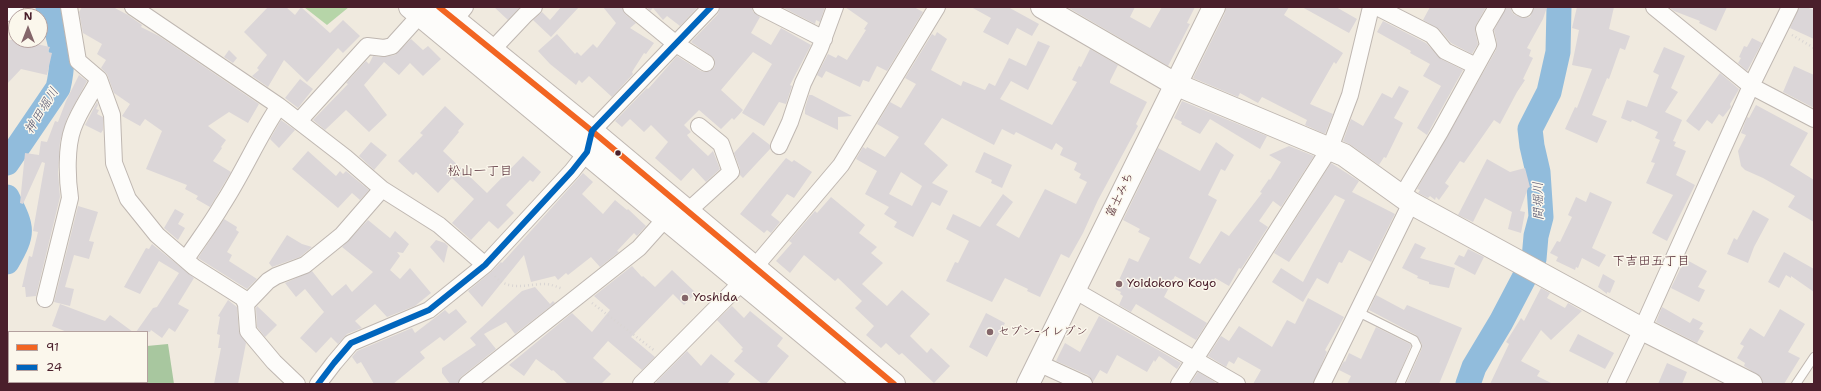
<!DOCTYPE html>
<meta charset="utf-8">
<style>
body{margin:0}
#map{position:relative;width:1821px;height:391px;overflow:hidden;background:#f0eadf;font-family:"Shantell Sans",sans-serif}
canvas{display:block}
.frame{position:absolute;inset:0;border:8px solid #4a1f2b;pointer-events:none}
.legend{position:absolute;left:8px;top:331px;width:140px;height:52px;box-sizing:border-box;background:#fbf7ec;border:1px solid #b4a19f;margin:0;padding:5px 7px;list-style:none;font-size:12px;color:#4a1f2b}
.legend li{display:flex;align-items:center;gap:8px;height:20px}
.legend b{width:20px;border:1px solid #b4a19f}
.north{position:absolute;left:8px;top:8px;width:40px;height:40px;box-sizing:border-box;background:#fbf7ec;border:1px solid #b4a19f;border-radius:50%;rotate:0deg;font-size:11px;font-weight:700;line-height:16px;text-align:center;color:#4a1f2b}
.north::after{content:'';display:block;margin:auto;width:14px;height:18px;background:#84666a;clip-path:polygon(50% 0,100% 100%,50% 72%,0 100%)}
</style>
<div id="map">
<canvas width="1821" height="391"></canvas>
<div class="frame"></div>
<ul class="legend">
<li><b style="height:5px;background:#f26522"></b>91</li>
<li><b style="height:5px;background:#0065bd"></b>24</li>
</ul>
<div class="north">N</div>
</div>
<script>
const ctx = document.querySelector('canvas').getContext('2d');
ctx.lineJoin = 'round';
function fillPath(path, color) {
  ctx.fillStyle = color;
  ctx.fill(path, 'evenodd');
}
function strokePath(path, color, width, dash) {
  ctx.strokeStyle = color;
  ctx.lineWidth = width;
  ctx.lineCap = dash ? 'butt' : 'round';
  ctx.setLineDash(dash || []);
  ctx.stroke(path);
}
function drawText(font, color, halo, rows, align = 'center') {
  ctx.font = font + ' "Shantell Sans","Klee One",sans-serif';
  ctx.lineWidth = 3;
  ctx.setLineDash([]);
  ctx.textBaseline = 'middle';
  ctx.strokeStyle = halo;
  ctx.fillStyle = color;
  for (const [text, x, y, turn = 0] of rows) {
    ctx.save();
    ctx.translate(x, y);
    ctx.rotate((+turn || 0) * Math.PI / 180);
    ctx.textAlign = isNaN(turn) ? turn : align;
    if (halo) ctx.strokeText(text, 0, 0);
    ctx.fillText(text, 0, 0);
    ctx.restore();
  }
}
fillPath(new Path2D(`
 M304,7H349L327,25Z`), '#b6d5a8');
fillPath(new Path2D(`
 M168,344L174,384H72L74,382H147V346Z`), '#a8c79f');
strokePath(new Path2D(`
 M7,163L58,88C66,55 60,37 48,7
 M7,197C22,228 25,231 7,262
 M7,360L9,366
 M1468,384L1474,367L1501,322L1534,259L1536,236L1541,217L1538,172L1532,146L1530,129L1549,92L1558,52L1559,7`), '#91bcdc', 25);
fillPath(new Path2D(`
 M82,7H113L128,15L142,25L141,27L159,36L259,104L248,123L229,112L208,126L226,140L221,147L222,148L213,161L231,172L210,207L196,199L198,196L185,189L187,185L146,169L162,131L145,119L140,126L122,116L130,104L114,93L107,74L101,68L106,60L97,54L102,44L83,33L79,12Z
 M268,7H286L295,15L301,7L330,33L343,20L360,36L343,53L338,48L307,82L284,60L268,87L252,76L259,70L257,68L267,55L244,32Z
 M494,7H520L508,20Z
 M561,7H579L551,37L533,20L542,12L550,20Z
 M603,7H622L625,14L636,23L630,28L654,43L646,54L644,53L632,72L633,74L612,97L589,76L582,83L579,80L576,85L550,64L538,51L557,34L575,54L577,52L581,56L593,44L597,48L616,23Z
 M646,7H698L680,26L667,16L663,20L653,8L650,11Z
 M720,7H752L753,12L760,17L751,33L771,45L781,28L811,45L790,85L792,86L786,104L779,102L764,126L742,113L772,64L753,52L721,90L743,110L734,120L732,118L721,129L699,110L684,125L691,132L687,135L690,139L708,156L713,151L720,169L706,182L693,168L681,181L655,158L668,142L651,125L644,132L630,119L622,127L615,121L647,88L648,89L677,56L701,71L706,72L714,68L715,64L714,58L691,42L718,14Z
 M782,7H825L820,22L816,20L815,24Z
 M845,7H914L923,12L887,71L877,66L869,82L863,80L860,87L826,71L822,78L817,75L828,54L836,58L838,55L847,60L866,30L864,29L868,23Z
 M971,7H1008L1039,24L1032,36L1017,28L1008,45L983,32L991,18Z
 M1067,7H1135L1130,17L1150,28L1162,7H1195L1187,23L1190,24L1168,66Z
 M1226,7H1289L1284,15L1343,53L1336,64L1334,62L1310,104L1333,114L1325,134L1305,125L1307,120L1262,97L1258,103L1240,93L1238,97L1193,78L1225,13Z
 M1302,7H1336L1357,19L1349,33Z
 M1430,7H1486L1476,25L1475,31L1478,44L1472,54L1451,43L1439,29L1423,20Z
 M1506,7H1511L1512,12L1515,15L1524,18L1530,17L1534,7H1547L1543,19L1527,48L1531,50L1529,56L1533,58L1523,79L1525,80L1517,92L1500,124L1494,120L1464,163L1460,161L1445,183L1449,186L1439,200L1436,197L1435,200L1430,196L1428,198L1418,193L1420,190L1417,189L1496,50L1497,43L1494,30Z
 M1577,7H1614L1609,29L1630,36L1625,50L1620,48L1609,79L1607,78L1592,115L1607,121L1597,143L1565,129L1575,107L1577,108L1592,69L1572,65L1579,30L1572,28Z
 M1669,7H1727L1716,31L1699,23L1700,21L1674,11Z
 M1799,7H1806L1814,10V39L1790,28Z
 M1383,21L1426,43L1441,59L1463,70L1427,135L1417,128L1441,86L1423,76L1430,64L1410,53L1411,51L1377,32Z
 M937,32L947,39L931,70L961,86L963,81L985,90L989,83L995,86L1009,58L1026,66L1038,41L1050,46L1028,90L1011,81L1000,99L1052,125L1077,82L1072,80L1079,66L1081,67L1090,49L1118,65L1110,81V83L1147,102L1136,124L1138,126L1098,200L1083,233L1069,258L1061,254L1040,297L1027,291L1028,289L1005,278L992,302L946,281L955,262L958,263L969,241L946,229L953,214L980,227L1003,194L1013,202L996,225L1019,238L1045,189L1076,204L1087,182L1079,178L1081,174L1074,170L1077,163L1060,155L1063,148L1056,143L1052,150L1016,132L1014,135L1002,129L994,145L942,118L924,144L948,165L932,183L948,191L940,206L932,202L913,237L894,227L897,222L884,214L889,207L865,194L877,171L856,159L863,147L866,149L867,147L885,157L899,137L877,124L890,102L901,108L916,84L905,78L932,34L935,36ZM901,172L922,186L912,206L889,194Z
 M1752,38L1762,43L1747,71L1738,63L1741,58L1739,57L1744,46L1747,47Z
 M411,39L423,50L428,46L441,59L423,76L410,63L399,75L384,62L364,85L387,115L369,132L346,110L325,130L313,120L348,84L346,83L366,61L369,64L373,56L383,57L395,55Z
 M7,40H33L32,43L50,47L48,52L52,53L47,75L21,69L7,84Z
 M1664,47L1685,56L1671,88L1678,92L1665,112L1682,120L1673,141L1676,142L1674,146L1686,151L1676,175L1695,185L1667,241L1652,233L1673,195L1646,183L1655,163L1651,162L1660,140L1655,138L1658,132L1632,120L1631,122L1621,118L1627,100L1647,107L1659,75L1653,72Z
 M229,50L237,58L233,63L224,57Z
 M1794,66L1814,75V108L1783,92Z
 M1720,73L1739,89L1738,91L1730,104L1731,107L1723,117L1719,114L1712,124L1707,120L1699,131L1686,121Z
 M79,75L87,81L67,118L60,142L58,172L60,197L36,296L26,297L25,287H22L29,256L32,257L38,232L33,231L45,163L42,162L23,204L20,203L25,153L39,155L41,141L47,142L55,121L58,122L66,101Z
 M300,79L313,89L298,108L285,98Z
 M1399,86L1409,91L1394,118L1403,123L1386,158L1384,157L1379,165L1351,145L1343,141L1351,119L1363,126L1382,93L1392,98Z
 M809,95H812L852,116L838,117V130L805,114V108Z
 M1182,101L1267,136L1260,149L1210,119L1200,134L1196,132L1181,124L1182,122L1174,118Z
 M97,102L98,105L96,109L99,110L97,114L103,117V130L101,133L85,125Z
 M1756,105L1808,133L1790,165L1814,180V222L1788,207L1795,196L1763,178L1745,170L1741,166L1738,151L1746,135L1741,133L1747,117L1749,118Z
 M445,106L464,124L458,131L459,132L443,151L487,193L523,156L541,172L533,182L530,180L506,205L514,213L498,229L489,221L471,240L452,223L474,199L452,178L438,193L416,172L413,175L398,161L423,135L420,133Z
 M281,120L295,130L279,148L270,139Z
 M753,132L770,145V149L743,178L740,175V169L734,153Z
 M371,142L387,155L374,170L359,156Z
 M1216,142L1234,155L1225,171L1221,169L1208,195L1217,200L1189,258L1200,264L1221,231L1229,236L1262,193L1260,192L1269,179L1270,180L1281,162L1269,155L1289,146L1314,156L1281,207L1273,201L1259,221L1268,227L1241,269L1239,268L1229,286L1215,278L1209,289L1190,278L1188,283L1175,276L1164,297L1207,323L1196,340L1136,304L1131,312L1119,305L1123,296L1120,294L1121,292L1115,289L1129,258L1138,262L1150,238L1138,232L1140,229L1123,220L1158,148L1200,171Z
 M308,151L336,176L340,171L343,174L346,171L369,190L360,200L352,193L338,208L292,169Z
 M984,152L1012,165L1002,188L991,183L992,180L975,172Z
 M786,158L792,162L794,160L812,172L794,198L787,194L771,215L780,222L771,233L767,230L764,233L740,214Z
 M1487,159L1510,172L1525,168L1530,187L1528,188L1520,211L1525,212L1521,233L1508,229L1512,212L1485,198L1473,222L1458,215Z
 M1331,163L1359,181L1352,192L1395,214L1371,262L1349,250L1342,263L1339,262L1328,284L1317,278L1303,302L1272,282L1281,268L1303,282L1345,200L1335,195L1289,262L1274,253Z
 M583,173L593,182L582,194L603,214L615,200L627,210L628,209L646,226L637,236L634,233L617,251L619,252L600,267L591,257L568,275L566,273L558,280L555,276L531,282L524,255L482,307L468,291L491,272L501,262L502,263Z
 M1590,192L1612,202L1592,248L1606,255L1599,267L1582,258L1578,268L1576,267L1575,270L1556,261L1558,257L1550,253L1557,241L1560,242L1572,217L1568,215L1576,197L1586,202Z
 M831,197L865,225L859,233L877,247L871,253L883,263L862,284L887,306L902,290L930,314L910,336L927,353L931,348L950,366L934,383L902,353L899,355L886,343L881,348L866,335L874,326L855,308L862,301L838,278L835,281L804,255L790,273L776,261L792,243L789,241L815,211L817,213Z
 M78,206L98,212L89,241L94,242L89,259L74,255L65,287L74,289L70,306L54,302Z
 M175,209L184,214L178,224L185,228L178,240L164,228Z
 M1753,210L1769,219L1754,247L1748,263L1727,254L1734,238L1737,240Z
 M224,219L237,227L236,230L239,232L227,252L232,255L229,261L257,279L247,289L198,258Z
 M368,220L390,238L395,231L409,244L403,253L397,252L400,256L390,270L400,279L410,268L431,293L415,306L387,317L375,304L355,321L362,328L347,334L338,344L331,337L316,353L300,338L324,312L305,289L296,297L285,283L312,271L332,296L346,284L352,292L373,272L342,247Z
 M287,235L302,244L312,247L300,257L272,267L269,263Z
 M436,240L445,243L448,246L444,263L430,247Z
 M1415,243L1426,248L1420,258L1455,268L1449,288L1429,284V282L1417,278L1418,276L1402,268Z
 M152,244L194,278L178,304L189,310L175,332L169,328L162,338L151,330L150,332H136L153,308L157,307L179,273L159,261L140,294L124,287L146,248L149,249Z
 M1468,249L1484,257L1475,275L1454,264L1459,255L1464,257Z
 M1784,252L1814,269V292L1791,276V278L1786,275L1779,288L1768,282Z
 M1685,259L1707,271L1698,287L1705,290L1699,302L1671,288Z
 M632,266L642,277L643,276L655,287L672,270L696,293L684,305L673,294L631,337L655,357L642,370L608,341L593,358L611,374L601,384H568L553,370L552,371L536,359L524,376L509,365L572,313L592,332L610,310L594,296Z
 M1603,274L1615,281L1610,293L1607,292V294L1598,287Z
 M535,287L550,304L553,301L555,303L515,334L506,322L484,334L496,349L461,377L458,384H450L442,373V368L476,345L470,338L522,291Z
 M1541,288L1550,293L1547,298L1565,308L1568,303L1582,311L1551,340L1541,330L1521,361L1540,371L1537,376L1553,384H1490L1509,344L1506,342L1521,318L1524,321Z
 M1376,295L1404,310L1407,305L1462,328L1439,384H1406L1422,348V344L1416,335L1369,310Z
 M1308,298L1344,317L1325,350L1327,352L1313,384H1253L1261,370L1238,357L1234,364L1229,361L1226,367L1208,356L1221,336L1229,341L1239,326L1272,347L1287,320L1295,324Z
 M228,300L237,307L239,332L246,343L238,384H214L221,348H218L220,335L217,334L220,317L218,316Z
 M60,304L105,321L110,315L133,332H67L52,326Z
 M257,306L277,325L265,337L257,327L256,308Z
 M732,306L744,318L750,311L783,338L777,346L789,356L766,384H762L734,361L743,351L741,349L743,348L717,320Z
 M1662,307L1690,323L1693,318L1703,323L1699,329L1704,331L1697,343L1656,322Z
 M456,309L467,322L444,341L440,337L420,352L425,358L393,384H374L361,362L357,364L352,357L357,351L412,328L415,333L445,310L449,314Z
 M1780,309L1805,324L1788,352L1800,358L1784,384H1763L1761,377L1744,366L1745,363L1737,358L1744,346L1740,344L1750,328L1764,337Z
 M986,313L1005,323L987,357L969,347Z
 M1099,316L1181,363L1177,369L1159,356L1155,362L1154,360L1147,372L1117,355L1107,374L1100,370L1093,382L1088,375L1056,361L1065,343L1080,352Z
 M1376,327L1410,344L1411,346L1395,384H1347L1351,376L1339,370L1344,361L1345,362L1349,353L1361,359Z
 M1578,334L1614,353L1605,369L1569,351Z
 M687,351L701,366L711,354L735,374L727,384H658L656,382Z
 M1667,363L1687,372L1682,384H1658Z
 M1198,372L1215,382L1214,384H1190Z`), '#dbd6d8');
const lane = new Path2D(`
 M1358,312L1414,340L1417,346L1400,384
 M1796,384L1814,357`);
const street = new Path2D(`
 M69,7L78,61L99,79L112,115L114,163L128,199L157,235L194,267L243,298L246,304L248,331L274,362L297,384
 M133,7L279,106L345,157L382,189L439,225L485,265
 M631,7L676,44L706,63
 M761,7L824,39
 M1377,7L1432,35L1445,51L1476,66
 M1520,7L1524,9L1525,7
 M1654,7L1751,86L1814,119
 M448,28L465,7
 M491,51L525,15L534,7
 M299,121L367,46L384,48L392,46L420,15
 M779,146L790,122L803,83L820,48L835,7
 M1402,196L1440,132L1488,45L1484,29L1497,7
 M688,211L731,172L721,144L699,126
 M186,259C198,241 211,224 222,205C243,173 258,137 279,106
 M1074,290L1237,384
 M45,299L70,198C67,178 66,147 73,128C79,111 91,95 99,79
 M246,304L268,281L276,276L305,265L342,235L382,189
 M1038,363L1084,384
 M318,384L334,363L351,343L429,310L485,265L572,171L587,152L592,131L711,7
 M467,384L639,248L665,219
 M641,384L742,282L841,165L937,7
 M1179,384L1330,148L1350,95L1371,7
 M1322,384L1411,203
 M1616,384L1642,329L1751,86L1790,7`);
const secondary = new Path2D(`
 M410,7L865,384
 M439,7L592,131L894,384
 M1042,7L1175,84L1344,155L1411,203L1642,329L1751,384
 M7,10L12,7`);
const highway = new Path2D(`
 M1028,384L1214,7`);
strokePath(lane, '#bfb7b1', 10);
strokePath(street, '#bfb7b1', 18);
strokePath(secondary, '#bfb7b1', 24);
strokePath(highway, '#bfb7b1', 24);
strokePath(new Path2D(`
 M1792,35L1814,48
 M495,276C509,292 526,284 545,284C551,284 557,287 563,289
 M592,303L655,351`), '#d9d5d3', 2.5, [1, 3]);
strokePath(lane, '#fdfcfa', 8);
strokePath(street, '#fdfcfa', 16);
strokePath(secondary, '#fdfcfa', 22);
strokePath(highway, '#fdfcfa', 22);
strokePath(new Path2D(`
 M439,7L592,131L894,384`), '#f26522', 6);
strokePath(new Path2D(`
 M318,384L334,363L351,343L429,310L485,265L572,171L587,152L592,131L711,7`), '#0065bd', 6);
for (const [x, y, r, color] of [
 [618,153,3.5,"#4a1f2b"],
 [1119,284,4,"#84666a"],
 [685,298,4,"#84666a"],
 [990,332,4,"#84666a"]
]) {
  const dot = new Path2D();
  dot.arc(x, y, r, 0, 2 * Math.PI);
  ctx.fillStyle = color;
  ctx.fill(dot);
  strokePath(dot, '#fbf7ec', 1.5);
}
drawText('12px', '#4a1f2b', '#fbf7ec', [
 ["富士みち",1120,195,-64]
]);
drawText('12px', '#4a1f2b', '#fbf7ec', [
 ["Yoidokoro Koyo",1127,284],
 ["Yoshida",693,298],
 ["セブン-イレブン",998,332]
], 'left');
drawText('italic 13px', '#565671', '#fbf7ec', [
 ["神田堀川",42,111,-58],
 ["間堀川",1539,201,-91]
]);
drawText('13px', '#4a1f2b', '#fbf7ec', [
 ["松山一丁目",480,172],
 ["下吉田五丁目",1651,262]
]);
</script>
